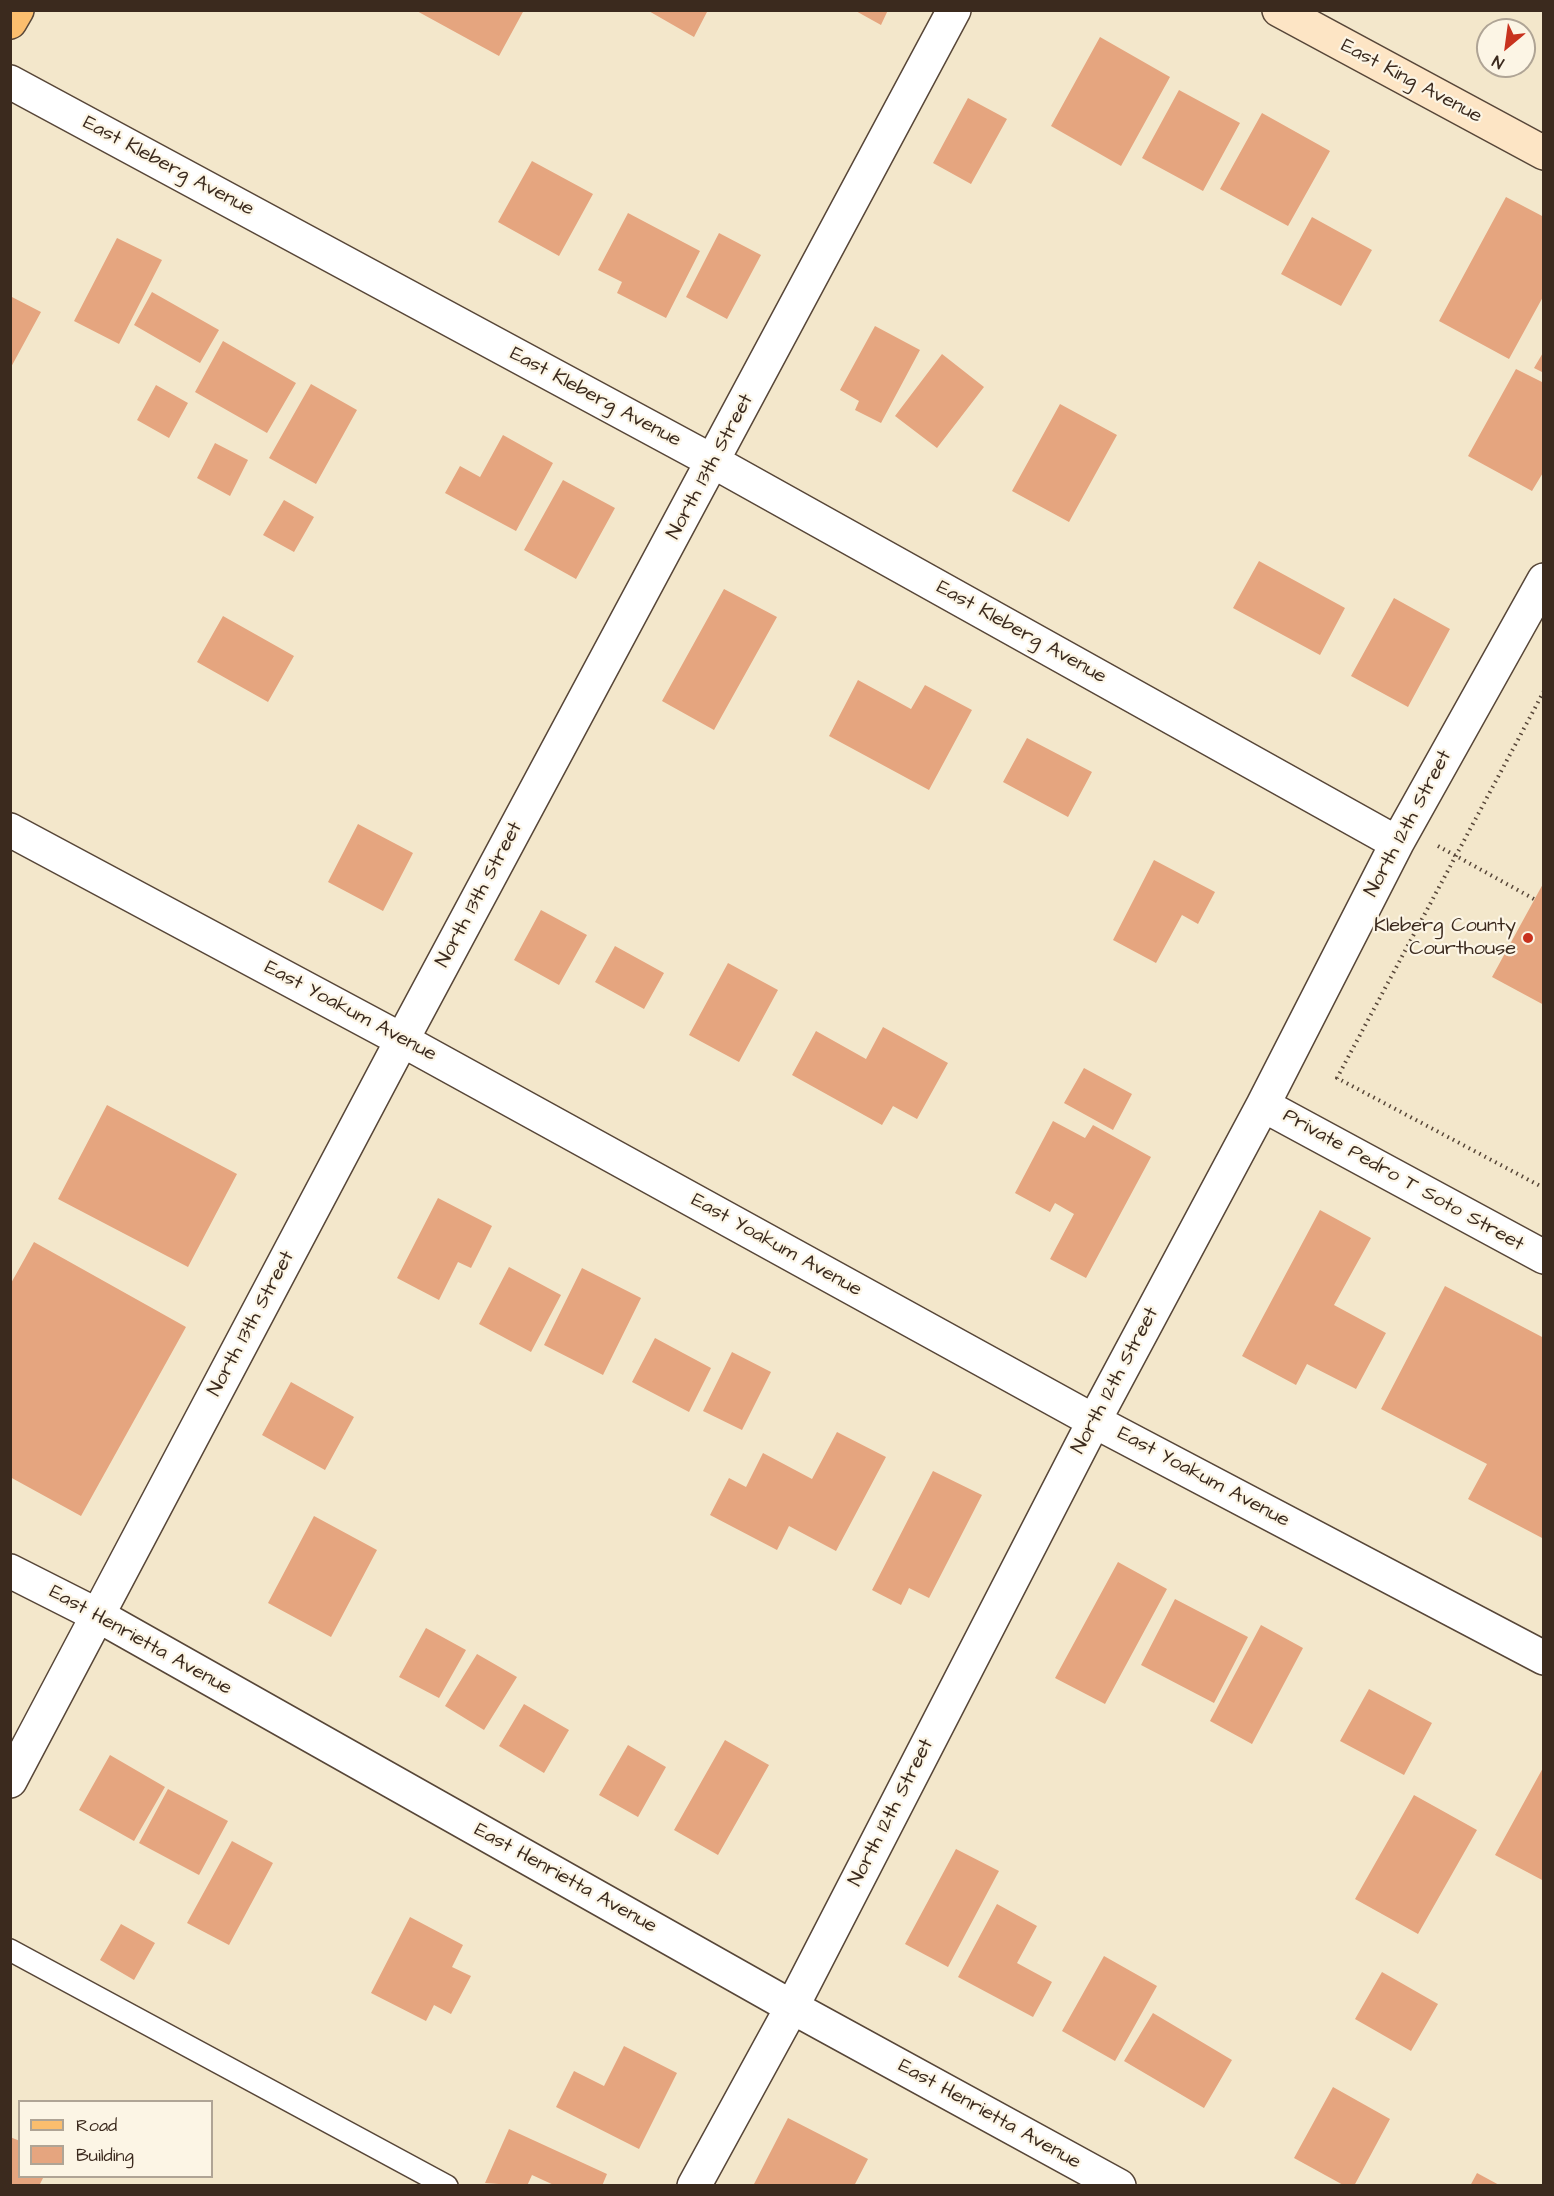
<!DOCTYPE html>
<style>
body{margin:0}
#map{position:relative;width:1554px;height:2196px;overflow:hidden;background:#f3e7cb;font-family:"Architects Daughter",sans-serif}
canvas{display:block}
.frame{position:absolute;inset:0;border:12px solid #3b2a1e;pointer-events:none}
.legend{position:absolute;left:18px;top:2100px;width:195px;height:78px;box-sizing:border-box;background:#fcf5e5;border:2px solid #afa495;margin:0;padding:8px 10px;list-style:none;font-size:18px;color:#3b2a1e}
.legend li{display:flex;align-items:center;gap:12px;height:30px}
.legend b{width:30px;border:2px solid #afa495}
.north{position:absolute;left:1476px;top:18px;width:60px;height:60px;box-sizing:border-box;background:#fcf5e5;border:2px solid #afa495;border-radius:50%;rotate:209deg;font-size:16px;font-weight:700;line-height:24px;text-align:center;color:#3b2a1e}
.north::after{content:'';display:block;margin:auto;width:21px;height:27px;background:#c8321e;clip-path:polygon(50% 0,100% 100%,50% 72%,0 100%)}
</style>
<div id="map">
<canvas width="1554" height="2196"></canvas>
<div class="frame"></div>
<ul class="legend">
<li><b style="height:8px;background:#fbbe6e"></b>Road</li>
<li><b style="height:16px;background:#e5a57f"></b>Building</li>
</ul>
<div class="north">N</div>
</div>
<script>
const ctx = document.querySelector('canvas').getContext('2d');
ctx.lineJoin = 'round';
function fillPath(path, color) {
  ctx.fillStyle = color;
  ctx.fill(path, 'evenodd');
}
function strokePath(path, color, width, dash) {
  ctx.strokeStyle = color;
  ctx.lineWidth = width;
  ctx.lineCap = dash ? 'butt' : 'round';
  ctx.setLineDash(dash || []);
  ctx.stroke(path);
}
function drawText(font, color, halo, rows, align = 'center') {
  ctx.font = font + ' "Architects Daughter",sans-serif';
  ctx.lineWidth = 4.5;
  ctx.setLineDash([]);
  ctx.textBaseline = 'middle';
  ctx.strokeStyle = halo;
  ctx.fillStyle = color;
  for (const [text, x, y, turn = 0] of rows) {
    ctx.save();
    ctx.translate(x, y);
    ctx.rotate((+turn || 0) * Math.PI / 180);
    ctx.textAlign = isNaN(turn) ? turn : align;
    if (halo) ctx.strokeText(text, 0, 0);
    ctx.fillText(text, 0, 0);
    ctx.restore();
  }
}
fillPath(new Path2D(`
 M415,10H524L499,56Z
 M647,10H708L694,37Z
 M854,10H888L881,25Z
 M1100,37L1170,77L1121,166L1051,126Z
 M1179,90L1240,123L1203,191L1142,158Z
 M968,98L1007,119L971,184L933,163Z
 M1262,113L1330,151L1288,226L1220,189Z
 M532,161L593,194L559,256L498,222Z
 M1506,197L1544,217V295L1509,359L1439,321Z
 M628,213L700,251L666,318L617,293L622,282L598,270Z
 M1312,217L1372,250L1341,306L1281,274Z
 M719,233L761,255L727,319L686,297Z
 M117,238L162,260L119,344L74,321Z
 M152,292L219,330L200,363L134,325Z
 M10,296L41,312L10,369Z
 M875,326L920,350L881,423L855,410L859,401L840,390Z
 M223,341L296,383L267,433L195,392Z
 M1544,351V373L1534,368Z
 M942,354L984,387L937,448L895,416Z
 M1516,369L1544,383V471L1532,491L1468,456Z
 M311,384L357,410L316,484L269,458Z
 M156,385L188,403L169,438L137,420Z
 M1060,404L1117,435L1069,522L1012,491Z
 M503,435L553,463L516,531L445,493L460,466L480,477Z
 M215,443L248,460L230,496L197,478Z
 M563,480L615,508L576,579L524,550Z
 M284,500L314,517L294,552L263,535Z
 M1259,561L1345,608L1320,655L1233,608Z
 M724,589L777,617L714,730L662,701Z
 M1394,598L1450,629L1408,707L1351,676Z
 M223,616L294,656L268,702L197,662Z
 M858,680L911,709L925,685L972,710L929,790L829,736Z
 M1027,738L1092,772L1068,817L1003,782Z
 M358,824L413,853L383,911L328,882Z
 M1154,860L1215,892L1198,924L1182,915L1156,963L1113,940Z
 M1544,882V1005L1492,977Z
 M541,910L587,935L559,985L514,960Z
 M615,946L664,973L644,1009L595,982Z
 M728,963L778,990L739,1062L689,1035Z
 M883,1027L948,1063L917,1119L893,1106L882,1125L792,1075L816,1031L866,1059Z
 M1084,1068L1132,1094L1113,1130L1064,1103Z
 M107,1105L237,1174L188,1267L58,1199Z
 M1053,1121L1085,1138L1093,1125L1151,1157L1086,1278L1050,1259L1074,1214L1055,1203L1050,1212L1015,1193Z
 M438,1198L492,1226L471,1268L458,1262L439,1300L397,1278Z
 M1320,1210L1371,1238L1334,1305L1386,1333L1356,1389L1307,1364L1296,1385L1242,1356Z
 M34,1242L186,1327L81,1516L10,1477V1285Z
 M509,1267L561,1295L531,1352L479,1324Z
 M582,1268L641,1298L603,1375L544,1345Z
 M1445,1286L1544,1338V1539L1468,1499L1487,1464L1381,1409Z
 M655,1338L711,1368L689,1412L632,1382Z
 M732,1352L771,1372L742,1430L703,1411Z
 M291,1382L354,1417L325,1470L262,1435Z
 M837,1432L886,1457L836,1551L789,1526L777,1550L710,1515L729,1478L746,1487L763,1453L812,1479Z
 M933,1471L982,1495L929,1598L909,1588L901,1605L872,1590Z
 M314,1516L377,1550L331,1637L268,1603Z
 M1118,1562L1167,1589L1105,1704L1055,1678Z
 M1175,1599L1248,1637L1214,1703L1141,1665Z
 M1261,1625L1303,1648L1252,1744L1210,1721Z
 M426,1628L466,1650L439,1698L399,1677Z
 M477,1654L517,1677L484,1730L445,1706Z
 M1369,1689L1432,1723L1404,1775L1340,1741Z
 M524,1704L569,1730L544,1773L499,1746Z
 M725,1740L769,1765L718,1855L674,1830Z
 M628,1745L666,1767L638,1817L599,1795Z
 M110,1755L165,1787L134,1841L79,1810Z
 M1544,1766V1881L1495,1855Z
 M168,1789L228,1821L199,1875L139,1843Z
 M1414,1795L1477,1830L1418,1934L1355,1899Z
 M232,1841L273,1863L229,1945L187,1923Z
 M956,1849L999,1871L948,1967L905,1944Z
 M997,1904L1037,1926L1017,1963L1052,1982L1033,2017L958,1977Z
 M410,1917L463,1945L452,1967L471,1976L451,2014L434,2005L426,2021L371,1993Z
 M121,1924L155,1943L134,1980L100,1960Z
 M1104,1956L1157,1986L1115,2061L1062,2031Z
 M1382,1972L1438,2004L1411,2051L1355,2019Z
 M1153,2013L1232,2060L1204,2108L1124,2061Z
 M624,2046L677,2073L639,2149L556,2107L574,2071L604,2086Z
 M1333,2087L1390,2119L1354,2186H1345L1294,2158Z
 M788,2118L868,2159L854,2186H753Z
 M509,2129L607,2174L602,2186H556L532,2175L527,2186L485,2183Z
 M10,2137L20,2141V2176H44L39,2186H10Z
 M1477,2173L1501,2186H1470Z`), '#e5a57f');
const service = new Path2D(`
 M10,1950L447,2186`);
const minor = new Path2D(`
 M10,82L714,462L1397,843
 M10,830L402,1040L1094,1421L1544,1658
 M1263,1105L1544,1257
 M10,1571L99,1616L792,2007L1119,2186
 M10,1781L402,1040L954,10
 M694,2186L792,2007L1094,1421L1263,1105L1397,843L1544,580`);
const secondary = new Path2D(`
 M1279,10L1544,153`);
const primary = new Path2D(`
 M10,22L17,10`);
strokePath(service, '#574638', 24);
strokePath(minor, '#574638', 36);
strokePath(secondary, '#574638', 36);
strokePath(primary, '#574638', 36);
strokePath(new Path2D(`
 M1544,691L1337,1078L1544,1188
 M1438,846L1534,899`), '#574638', 4, [1.5, 4.5]);
strokePath(service, '#fff', 21);
strokePath(minor, '#fff', 33);
strokePath(secondary, '#fde5c5', 33);
strokePath(primary, '#fbbe6e', 33);
for (const [x, y, r, color] of [
 [1528,938,6,"#c8321e"]
]) {
  const dot = new Path2D();
  dot.arc(x, y, r, 0, 2 * Math.PI);
  ctx.fillStyle = color;
  ctx.fill(dot);
  strokePath(dot, '#fcf5e5', 2);
}
drawText('20px', '#3b2a1e', '#fcf5e5', [
 ["East King Avenue",1411,82,28],
 ["East Kleberg Avenue",168,167,28],
 ["East Kleberg Avenue",595,398,28],
 ["North 13th Street",711,467,-62],
 ["East Kleberg Avenue",1021,633,29],
 ["North 12th Street",1409,824,-62],
 ["North 13th Street",480,895,-62],
 ["East Yoakum Avenue",350,1012,28],
 ["Private Pedro T Soto Street",1403,1181,29],
 ["East Yoakum Avenue",776,1246,29],
 ["North 13th Street",252,1324,-62],
 ["North 12th Street",1116,1381,-62],
 ["East Yoakum Avenue",1203,1478,28],
 ["East Henrietta Avenue",140,1641,29],
 ["North 12th Street",892,1813,-63],
 ["East Henrietta Avenue",565,1879,29],
 ["East Henrietta Avenue",989,2115,29]
]);
drawText('20px', '#3b2a1e', '#fcf5e5', [
 ["Kleberg County",1516,927],
 ["Courthouse",1516,950]
], 'right');
</script>
